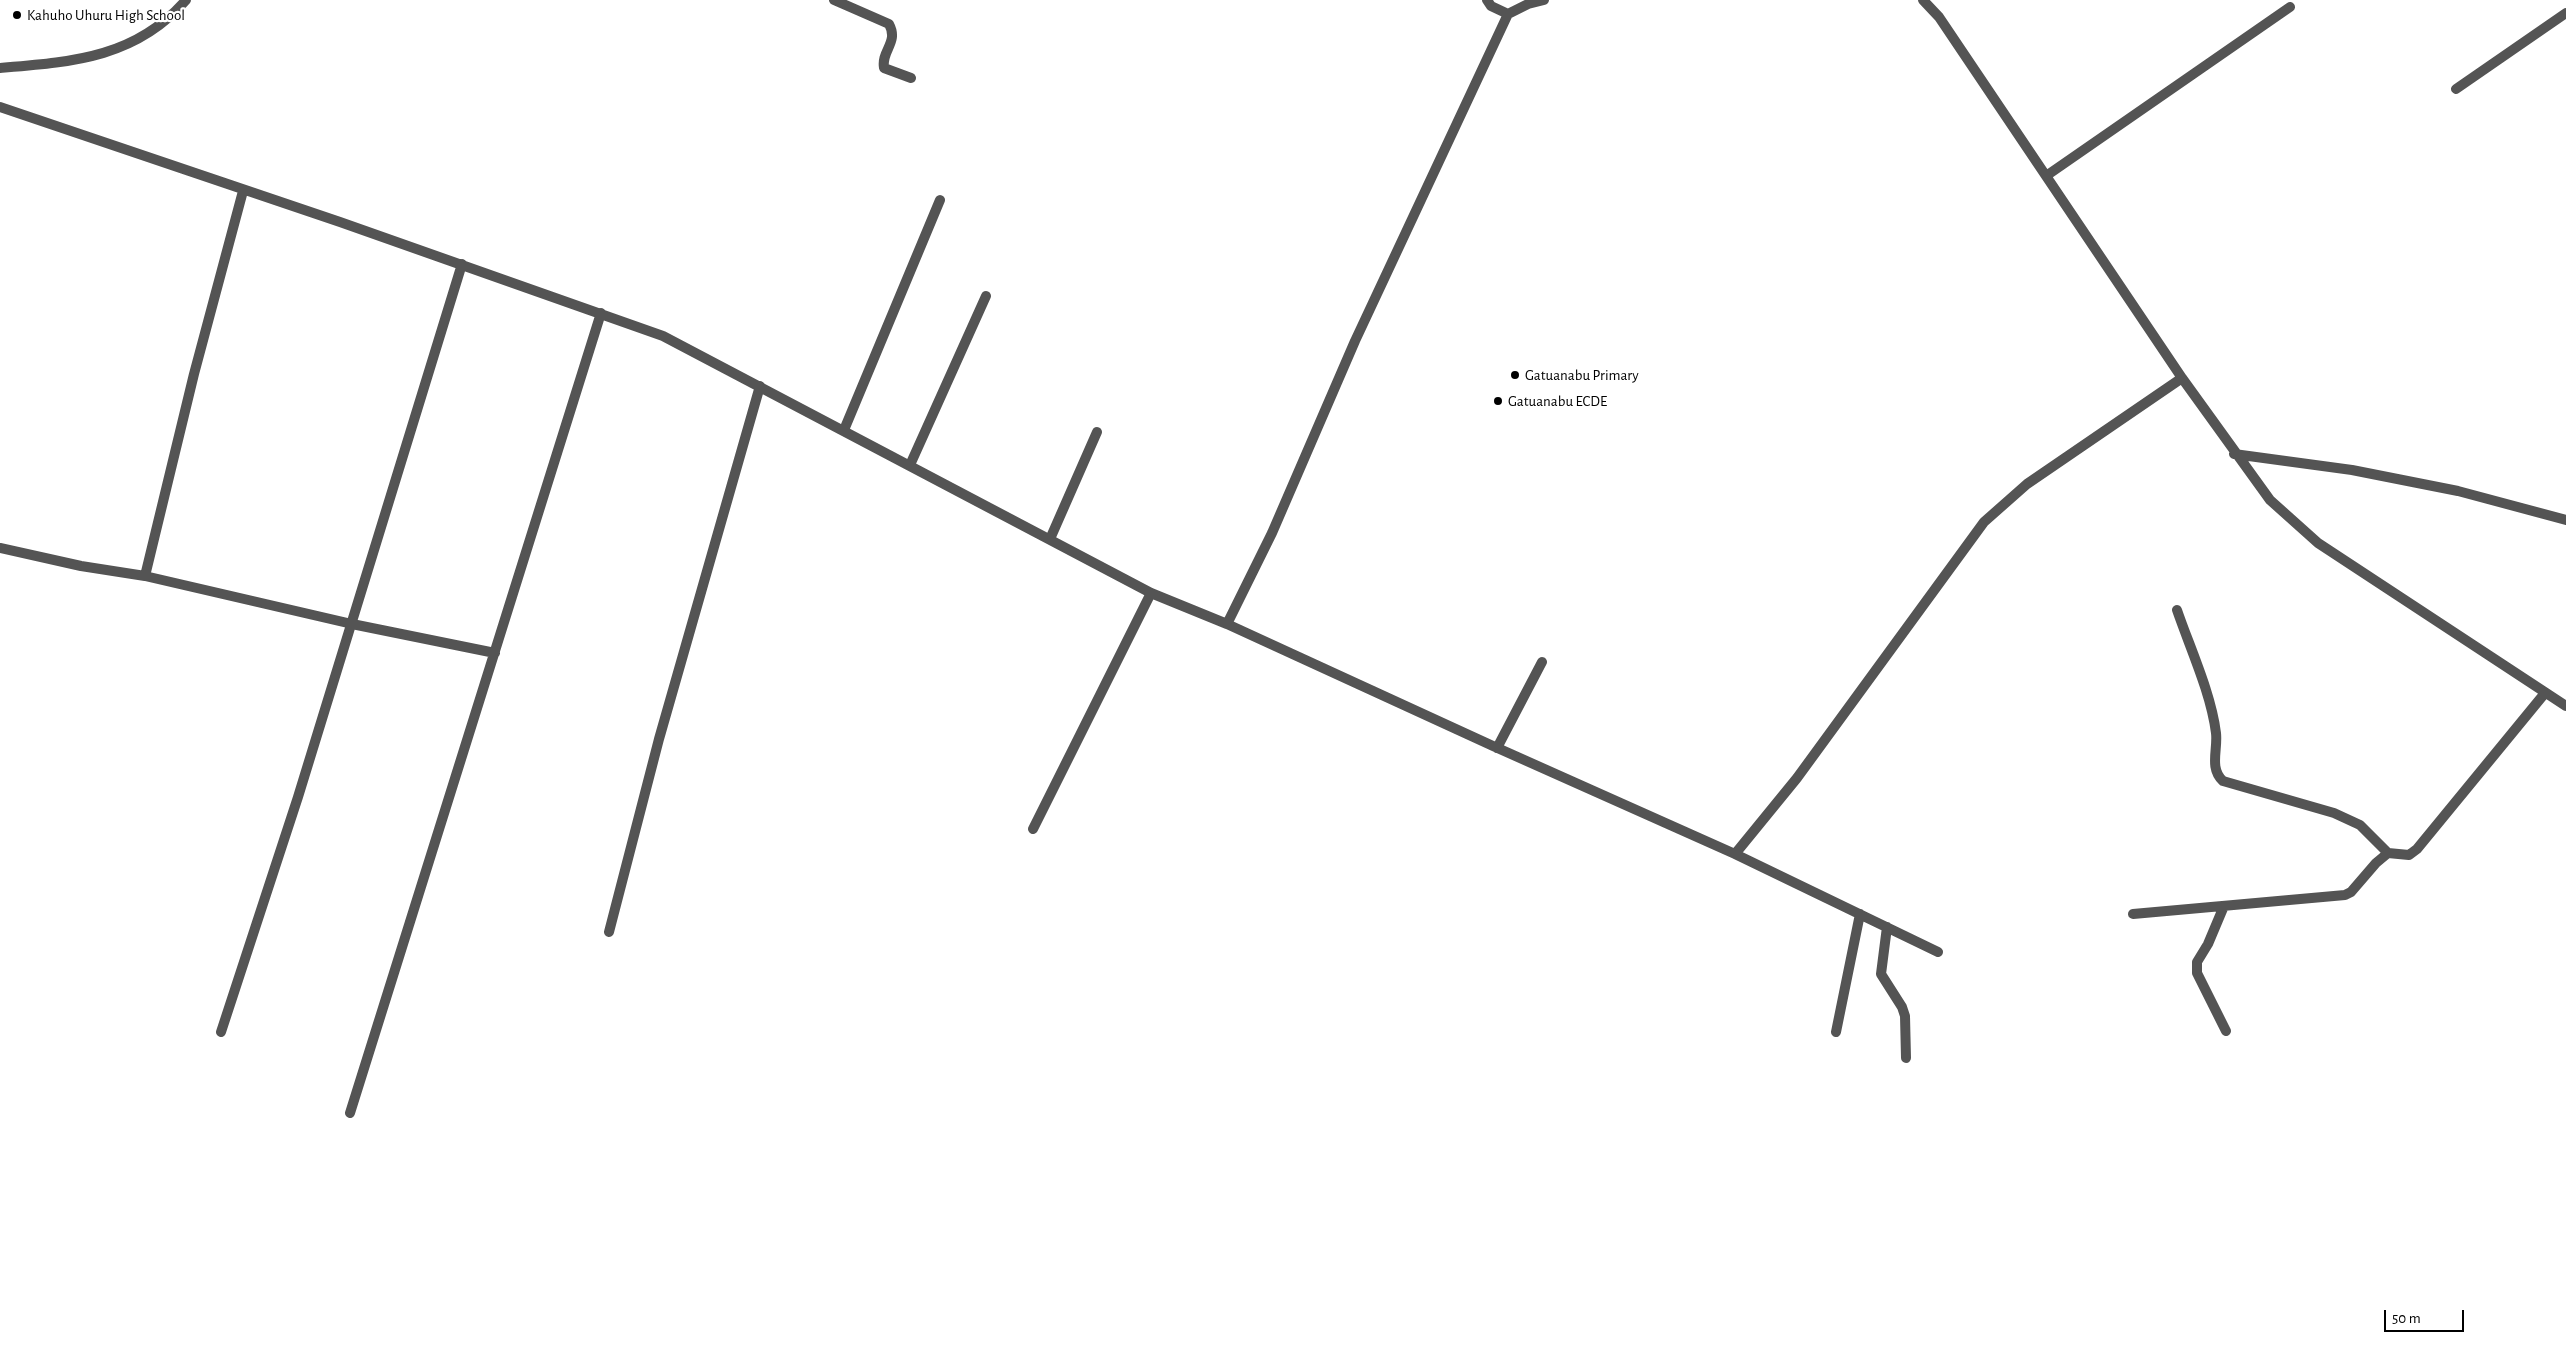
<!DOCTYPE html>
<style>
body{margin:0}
#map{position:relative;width:2566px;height:1352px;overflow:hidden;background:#fff;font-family:"Alegreya Sans",sans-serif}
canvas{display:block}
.scale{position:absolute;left:2384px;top:1310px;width:80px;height:22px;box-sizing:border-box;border:2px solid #000;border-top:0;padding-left:6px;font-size:15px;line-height:18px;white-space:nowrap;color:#000;-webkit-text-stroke:4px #fff;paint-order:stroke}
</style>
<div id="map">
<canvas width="2566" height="1352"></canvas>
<div class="scale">50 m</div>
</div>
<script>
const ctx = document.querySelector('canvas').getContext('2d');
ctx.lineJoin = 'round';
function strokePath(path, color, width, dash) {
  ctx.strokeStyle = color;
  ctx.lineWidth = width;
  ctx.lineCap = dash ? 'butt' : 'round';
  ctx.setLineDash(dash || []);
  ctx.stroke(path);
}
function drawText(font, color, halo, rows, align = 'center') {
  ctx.font = font + ' "Alegreya Sans",sans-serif';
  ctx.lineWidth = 4.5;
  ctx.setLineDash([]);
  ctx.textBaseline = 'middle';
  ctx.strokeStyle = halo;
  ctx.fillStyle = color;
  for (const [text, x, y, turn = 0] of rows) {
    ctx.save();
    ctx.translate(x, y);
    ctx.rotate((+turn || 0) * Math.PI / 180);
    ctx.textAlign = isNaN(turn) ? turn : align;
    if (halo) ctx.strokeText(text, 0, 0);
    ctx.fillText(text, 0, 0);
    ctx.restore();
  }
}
strokePath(new Path2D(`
 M834,0L889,24C899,43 881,50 884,68L911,78
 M1487,0L1491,6L1508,14L1528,4L1544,0
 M1923,0L1939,17L2182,378L2270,500L2318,543L2566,706
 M0,68C72,62 136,58 186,0
 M2456,89L2566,13
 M0,107L340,222L663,336L1151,593L1227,624L1493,746L1735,854L1938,952
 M2046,176L2290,7
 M844,430L940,200
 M2234,454L2352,470L2458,491L2566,520
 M910,465L986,296
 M1050,539L1097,432
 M0,548L81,566L145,576L352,624L495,653
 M145,576L194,374L243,191
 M2177,610C2190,648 2211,693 2216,733C2218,750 2209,768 2223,781L2334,813L2360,825L2388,853
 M1227,624L1272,533L1355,341L1508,14
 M1497,748L1542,662
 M1033,829L1151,593
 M1735,854L1797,778L1984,522L2027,484L2182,378
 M2224,906L2208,944L2197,962V973L2226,1031
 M2133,914L2345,895L2351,892L2376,863L2388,853L2409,855L2417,849L2545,693
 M1887,927L1881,974L1902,1007L1905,1016L1906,1058
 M609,932L659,739L760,386
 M221,1032L298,797L462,264
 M1836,1032L1860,914
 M350,1113L601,313`), '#545454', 10);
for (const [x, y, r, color] of [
 [17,15,5,"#000"],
 [1515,375,5,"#000"],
 [1498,401,5,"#000"]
]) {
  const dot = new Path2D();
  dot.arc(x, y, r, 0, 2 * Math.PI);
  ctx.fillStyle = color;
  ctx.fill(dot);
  strokePath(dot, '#fff', 2);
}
drawText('15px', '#000', '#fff', [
 ["Kahuho Uhuru High School",27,15],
 ["Gatuanabu Primary",1525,375],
 ["Gatuanabu ECDE",1508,401]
], 'left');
</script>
